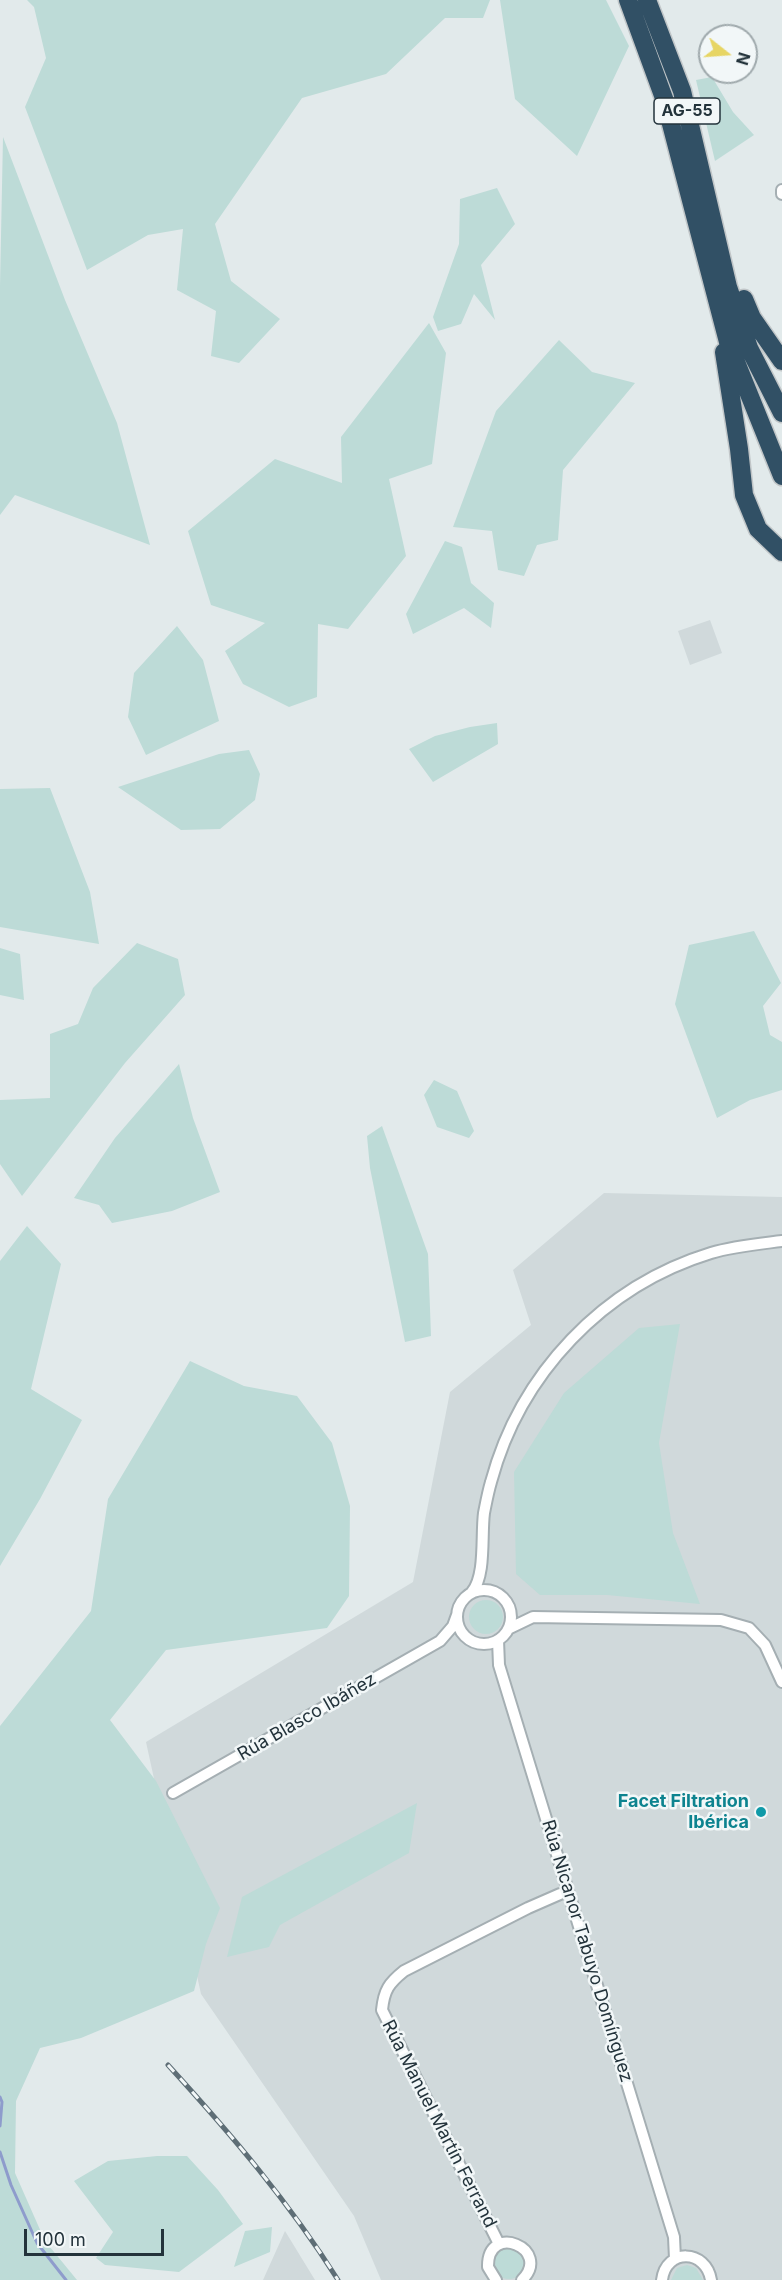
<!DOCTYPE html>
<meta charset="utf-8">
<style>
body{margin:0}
#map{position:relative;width:782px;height:2280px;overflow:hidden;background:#e2eaeb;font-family:Inter,sans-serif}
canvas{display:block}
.north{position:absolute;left:698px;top:24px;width:60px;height:60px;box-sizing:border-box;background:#f2f7f8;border:2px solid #9fa9ac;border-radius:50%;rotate:107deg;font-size:16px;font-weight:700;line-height:24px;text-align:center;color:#23333b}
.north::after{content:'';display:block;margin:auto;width:21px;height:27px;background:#e7d564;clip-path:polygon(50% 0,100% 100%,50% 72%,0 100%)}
.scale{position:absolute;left:24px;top:2229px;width:140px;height:27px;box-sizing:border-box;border:3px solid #23333b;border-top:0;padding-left:8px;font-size:18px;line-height:21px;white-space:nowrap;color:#23333b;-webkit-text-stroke:4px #f2f7f8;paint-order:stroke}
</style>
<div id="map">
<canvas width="782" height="2280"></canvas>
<div class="north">N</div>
<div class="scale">100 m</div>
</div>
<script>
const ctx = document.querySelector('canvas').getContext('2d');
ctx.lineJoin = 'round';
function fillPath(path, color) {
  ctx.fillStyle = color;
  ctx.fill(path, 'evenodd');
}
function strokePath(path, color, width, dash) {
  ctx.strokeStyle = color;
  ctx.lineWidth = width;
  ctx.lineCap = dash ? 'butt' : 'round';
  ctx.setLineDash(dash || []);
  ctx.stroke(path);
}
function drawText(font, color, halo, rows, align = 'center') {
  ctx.font = font + ' Inter,sans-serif';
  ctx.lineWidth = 5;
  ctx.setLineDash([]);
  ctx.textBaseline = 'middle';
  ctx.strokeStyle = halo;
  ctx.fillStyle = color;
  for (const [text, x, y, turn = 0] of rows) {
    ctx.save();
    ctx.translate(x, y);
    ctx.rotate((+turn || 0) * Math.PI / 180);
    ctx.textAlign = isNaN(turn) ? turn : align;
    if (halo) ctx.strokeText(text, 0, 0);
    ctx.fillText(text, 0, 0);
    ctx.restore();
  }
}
fillPath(new Path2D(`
 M710,620L722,653L690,665L678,631Z
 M604,1193L782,1197V2280H381L354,2216L201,1994L146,1742L413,1582L450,1392L531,1325L513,1270Z
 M285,2231L315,2280H263Z`), '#d0d9db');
fillPath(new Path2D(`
 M27,0H490L483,18H445L386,74L302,98L215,224L231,281L280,319L239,363L211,356L216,311L177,290L183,229L148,235L87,270L25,107L46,58L34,7Z
 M500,0H606L629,46L577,156L515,99Z
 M712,77L733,112L754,135L715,161L696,80Z
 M3,137L65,300L117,423L150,545L15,495L0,515V286Z
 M497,188L515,224L481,265L495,320L474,294L461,324L438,331L433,317L459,244L460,199Z
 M429,323L446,353L432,464L389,479L406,556L348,629L318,624L317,697L289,707L243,684L225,651L265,623L211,605L188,531L275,459L342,483L341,437Z
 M559,340L592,372L635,383L563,470L558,540L537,545L524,576L498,570L492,531L453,527L496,411Z
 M445,541L462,547L471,583L494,603L491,628L464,608L413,634L406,614Z
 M177,626L203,660L219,721L146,755L128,717L134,673Z
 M497,723L498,744L433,782L409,749L435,736L470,727Z
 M249,750L260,774L255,800L220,829L181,830L118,787L219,754Z
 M50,788L90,892L99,944L0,927V789Z
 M754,931L781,983L763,1006L770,1035L782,1042V1090L750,1100L717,1118L675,1004L689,945Z
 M137,943L178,959L185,995L125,1063L22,1196L0,1164V1100L50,1098V1034L78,1024L93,988Z
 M0,948L20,954L24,1000L0,995Z
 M179,1064L193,1118L220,1192L172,1211L112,1223L99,1205L74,1198L115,1138Z
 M434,1080L457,1091L474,1131L469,1138L437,1127L424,1095Z
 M382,1126L428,1254L431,1336L405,1342L370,1168L367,1136Z
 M27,1226L61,1264L31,1389L82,1420L40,1499L0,1566V1261Z
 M680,1324L659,1443L673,1533L700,1604L607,1595H540L516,1574L514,1472L564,1393L639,1328Z
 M190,1361L244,1386L297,1396L332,1443L350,1506L349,1596L327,1628L166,1650L110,1720L156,1781L220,1908L206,1944L194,1991L81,2038L40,2048L16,2101L15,2173L45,2241L77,2280H0V1726L91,1611L108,1499Z
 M469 1617a17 17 0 1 1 34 0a17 17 0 1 1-34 0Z
 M417,1803L409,1853L280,1925L269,1947L227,1957L242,1897Z
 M157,2156H187L218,2190L243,2224L179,2272L105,2265L96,2258L113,2232L74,2181L108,2161Z
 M272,2227L270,2252L234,2267L245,2231Z
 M493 2263a16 16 0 1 1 32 0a16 16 0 1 1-32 0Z
 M687,2265L696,2268L703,2280H671L677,2268Z`), '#bddbd7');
strokePath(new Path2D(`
 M0,2097L2,2102L0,2126
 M0,2152L11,2185L37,2243L66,2280`), '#8e9ccc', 3);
const street = new Path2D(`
 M782,190V194
 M457 1617a27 27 0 1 1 54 0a27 27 0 1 1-54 0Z
 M472,1592C486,1575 481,1536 484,1513C486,1503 488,1492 491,1482C520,1374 603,1286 711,1253C734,1246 758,1244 782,1241
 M508,1629L533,1617L721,1620L749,1628L765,1645L782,1682
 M498,1640L499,1665L674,2237L675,2259
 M173,1793L440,1641L453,1626L457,1615
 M499,2244L382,2010C384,1990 389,1983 404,1971L528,1908L560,1894
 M496,2280L488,2267C487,2221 553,2249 522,2280
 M662,2280C666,2248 706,2249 711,2280`);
const highway = new Path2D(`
 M628,0L665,101L728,342L782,476
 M647,0L682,91L728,287L749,348L782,413
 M744,299L752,318L782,361
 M724,352L739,449L744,495L758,529L782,552`);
strokePath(street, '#a5afb3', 14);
strokePath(highway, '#c1c6c8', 21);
strokePath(street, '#fff', 10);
strokePath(highway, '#315065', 18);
const rail = new Path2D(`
 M168,2065C230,2133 289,2202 338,2280`);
strokePath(rail, '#5e6e76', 5);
strokePath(rail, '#f2f7f8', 3, [9]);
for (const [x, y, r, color] of [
 [761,1812,6,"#0f9aa8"]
]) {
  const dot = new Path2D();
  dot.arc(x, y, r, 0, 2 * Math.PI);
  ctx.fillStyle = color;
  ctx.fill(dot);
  strokePath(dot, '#f2f7f8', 2);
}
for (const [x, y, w] of [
 [687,111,66]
]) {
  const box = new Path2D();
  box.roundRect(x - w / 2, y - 13, w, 26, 4.5);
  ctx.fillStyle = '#f2f7f8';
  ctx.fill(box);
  strokePath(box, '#23333b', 1.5);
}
drawText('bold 16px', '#23333b', null, [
 ["AG-55",687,111]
]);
drawText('18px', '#23333b', '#f2f7f8', [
 ["Rúa Blasco Ibáñez",307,1717,-30],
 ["Rúa Nicanor Tabuyo Domínguez",587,1951,73],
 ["Rúa Manuel Martín Ferrand",439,2124,63]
]);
drawText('bold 18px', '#0d838f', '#f2f7f8', [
 ["Facet Filtration",749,1802],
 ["Ibérica",749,1823]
], 'right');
</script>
